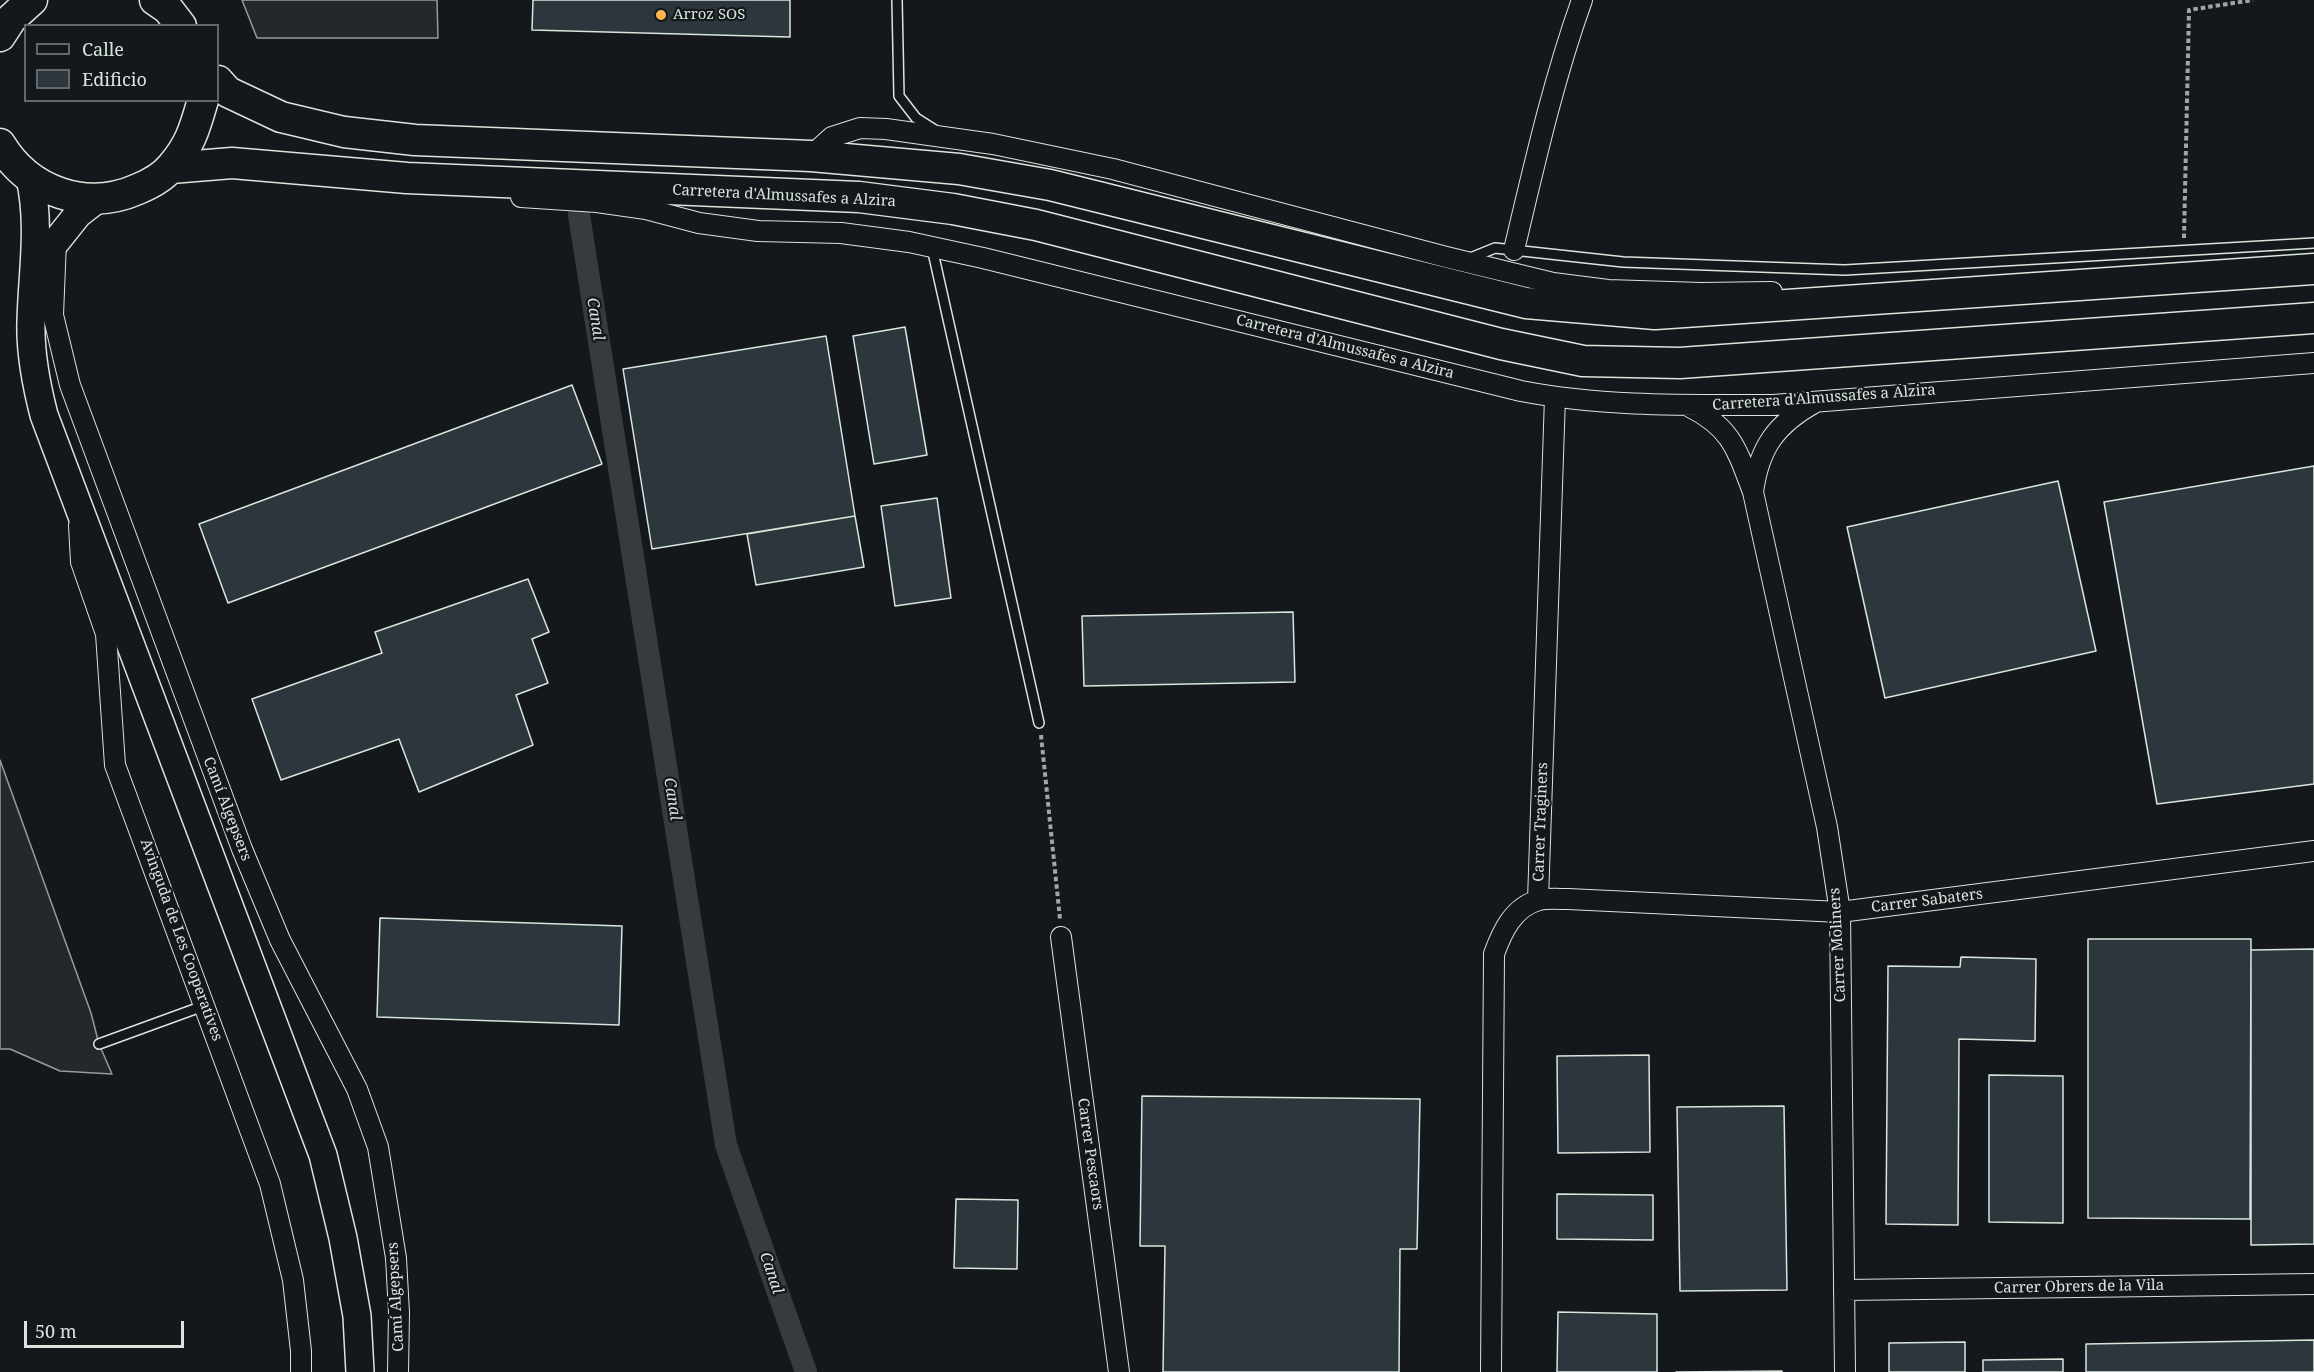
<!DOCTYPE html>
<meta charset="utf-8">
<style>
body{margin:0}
#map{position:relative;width:2314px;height:1372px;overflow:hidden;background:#14181c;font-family:"Noto Serif",serif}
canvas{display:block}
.legend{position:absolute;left:24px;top:24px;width:195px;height:78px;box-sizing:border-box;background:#14181c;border:2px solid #626a69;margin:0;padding:8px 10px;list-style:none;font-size:18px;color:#d8e6dc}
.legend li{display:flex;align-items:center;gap:12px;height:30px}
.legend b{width:30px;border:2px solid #626a69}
.scale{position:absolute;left:24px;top:1321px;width:160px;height:27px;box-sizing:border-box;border:3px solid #d8e6dc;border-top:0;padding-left:8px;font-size:18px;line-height:21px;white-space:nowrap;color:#d8e6dc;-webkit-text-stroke:4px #14181c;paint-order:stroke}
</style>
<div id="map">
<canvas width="2314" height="1372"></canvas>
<ul class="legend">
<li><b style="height:8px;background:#14181c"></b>Calle</li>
<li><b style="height:16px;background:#2c363c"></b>Edificio</li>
</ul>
<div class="scale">50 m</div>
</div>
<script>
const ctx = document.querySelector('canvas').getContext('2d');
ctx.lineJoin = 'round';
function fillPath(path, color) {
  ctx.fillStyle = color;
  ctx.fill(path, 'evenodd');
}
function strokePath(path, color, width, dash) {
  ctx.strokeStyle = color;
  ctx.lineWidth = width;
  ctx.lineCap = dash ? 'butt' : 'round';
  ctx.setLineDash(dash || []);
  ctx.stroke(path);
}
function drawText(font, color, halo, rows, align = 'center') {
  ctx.font = font + ' "Noto Serif",serif';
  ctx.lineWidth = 4.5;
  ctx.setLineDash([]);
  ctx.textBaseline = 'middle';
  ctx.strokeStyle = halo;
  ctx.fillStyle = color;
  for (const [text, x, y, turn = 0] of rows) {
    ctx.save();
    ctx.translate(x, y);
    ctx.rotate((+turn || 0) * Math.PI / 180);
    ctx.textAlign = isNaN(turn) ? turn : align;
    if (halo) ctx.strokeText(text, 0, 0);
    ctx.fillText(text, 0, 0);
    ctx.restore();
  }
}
const parking = new Path2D(`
 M242,0H437L438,38H257Z
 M0,760L91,1013L99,1044L112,1074L60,1071L10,1049H0Z`);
fillPath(parking, '#24282b');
strokePath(parking, '#939e99', 1.5);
strokePath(new Path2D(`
 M579,215L726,1145L806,1372`), '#363b3e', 22);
const building = new Path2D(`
 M533,0H790V37L532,30Z
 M905,327L927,455L874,464L853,336Z
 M826,336L855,516L652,549L623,369Z
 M572,385L602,464L228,603L199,524Z
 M2314,466V784L2157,804L2104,502Z
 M2058,481L2096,651L1885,698L1847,527Z
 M937,498L951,598L895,606L881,506Z
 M855,516L864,567L756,585L747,534Z
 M528,579L549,632L532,639L548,683L516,695L533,745L419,792L399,739L281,780L252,699L382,653L375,632Z
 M1293,612L1295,682L1084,686L1082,616Z
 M380,918L622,926L619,1025L377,1017Z
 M2088,939H2251L2250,1219L2088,1218Z
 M2314,949V1244L2251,1245V950Z
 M1961,957L2036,959L2035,1041L1959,1039L1958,1225L1886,1224L1888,966L1960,967Z
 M1649,1055L1650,1152L1558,1153L1557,1056Z
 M1989,1075L2063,1076V1223L1989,1222Z
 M1142,1096L1420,1099L1417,1249H1400L1399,1372H1163L1165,1246H1140Z
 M1784,1106L1787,1290L1680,1291L1677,1107Z
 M1557,1194L1653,1195V1240L1557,1239Z
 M956,1199L1018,1200L1017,1269L954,1268Z
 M1558,1312L1657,1314V1372H1557Z
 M2314,1340V1372H2086V1344Z
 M1965,1342V1372H1889V1343Z
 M2063,1359V1372H1983V1360Z
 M1782,1371V1372H1676Z`);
fillPath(building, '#2c363c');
strokePath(building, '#d8e6dc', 1.5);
const lane = new Path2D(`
 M897,0L899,96L916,118L935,130
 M932,248L1039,723
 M1468,259L1495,248L1623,262L1845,270L2314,243
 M99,1044L206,1005`);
const street = new Path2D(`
 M811,156L832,137L860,128L886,129L993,144L1113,169L1446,257L1553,283L1608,290L1701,293L1772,292
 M521,197L597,202L646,209L699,223L758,231L841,233L909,242L983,258L1521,391C1604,407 1688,405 1773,405L2314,363
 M56,242L53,315L70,385L242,849L280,940L357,1089L378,1147L396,1258L399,1313L398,1372
 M1514,250C1534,166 1553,81 1582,0
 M1690,407C1732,428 1737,450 1753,492L1827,827L1840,912L1845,1372
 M1753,492C1759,448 1776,424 1814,403
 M79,525L81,562L106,634L115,765L270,1184L293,1280L301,1351V1372
 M1538,900L1555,397
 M1061,937L1119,1372
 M1844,1290L2314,1284
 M1491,1372L1494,954C1502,932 1513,907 1539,900C1548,898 1559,899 1568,899L1840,912L2314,851`);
const secondary = new Path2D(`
 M30,178C41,226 32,274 31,322C30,354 36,384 44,415L323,1155L343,1238L357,1316L360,1372
 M35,268L78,214L96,200`);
const primary = new Path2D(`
 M155,0L168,9L181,26
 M0,36L11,19L32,0
 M218,81L228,92L281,117L344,132L415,140L811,156L959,169L1050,185L1526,303L1655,314L2314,269
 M0,144C29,192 86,212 138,189C150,184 164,176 172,166C191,144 195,127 203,100
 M171,168L232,163L407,178L859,197L953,209L1036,225L1501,344L1583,361L1680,363L2314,318`);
strokePath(lane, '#d8e6dc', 12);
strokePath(street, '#d8e6dc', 22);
strokePath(secondary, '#d8e6dc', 30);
strokePath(primary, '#d8e6dc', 33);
strokePath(new Path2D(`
 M2184,238L2189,10L2253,0
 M1041,735L1060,919`), '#9da8a2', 4, [4.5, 3]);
strokePath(lane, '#14181c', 9);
strokePath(street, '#14181c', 20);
strokePath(secondary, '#14181c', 27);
strokePath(primary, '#14181c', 30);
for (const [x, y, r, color] of [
 [661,15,6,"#ffb74d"]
]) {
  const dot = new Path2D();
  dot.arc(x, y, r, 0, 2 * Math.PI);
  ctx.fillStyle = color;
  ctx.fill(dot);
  strokePath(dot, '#14181c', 2);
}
drawText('15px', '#d8e6dc', '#14181c', [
 ["Arroz SOS",673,15]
], 'left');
drawText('15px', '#d8e6dc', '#14181c', [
 ["Carretera d'Almussafes a Alzira",784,196,3],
 ["Carretera d'Almussafes a Alzira",1345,347,14],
 ["Carretera d'Almussafes a Alzira",1824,398,-4],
 ["Camí Algepsers",227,809,69],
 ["Carrer Traginers",1541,822,-88],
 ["Carrer Sabaters",1927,901,-7],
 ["Avinguda de Les Cooperatives",181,940,70],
 ["Carrer Moliners",1838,945,-93],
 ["Carrer Pescaors",1090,1154,82],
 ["Carrer Obrers de la Vila",2079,1287,-1],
 ["Camí Algepsers",396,1297,-93]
]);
drawText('italic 16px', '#d8e6dc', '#14181c', [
 ["Canal",595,319,81],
 ["Canal",672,799,81],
 ["Canal",771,1273,71]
]);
</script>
